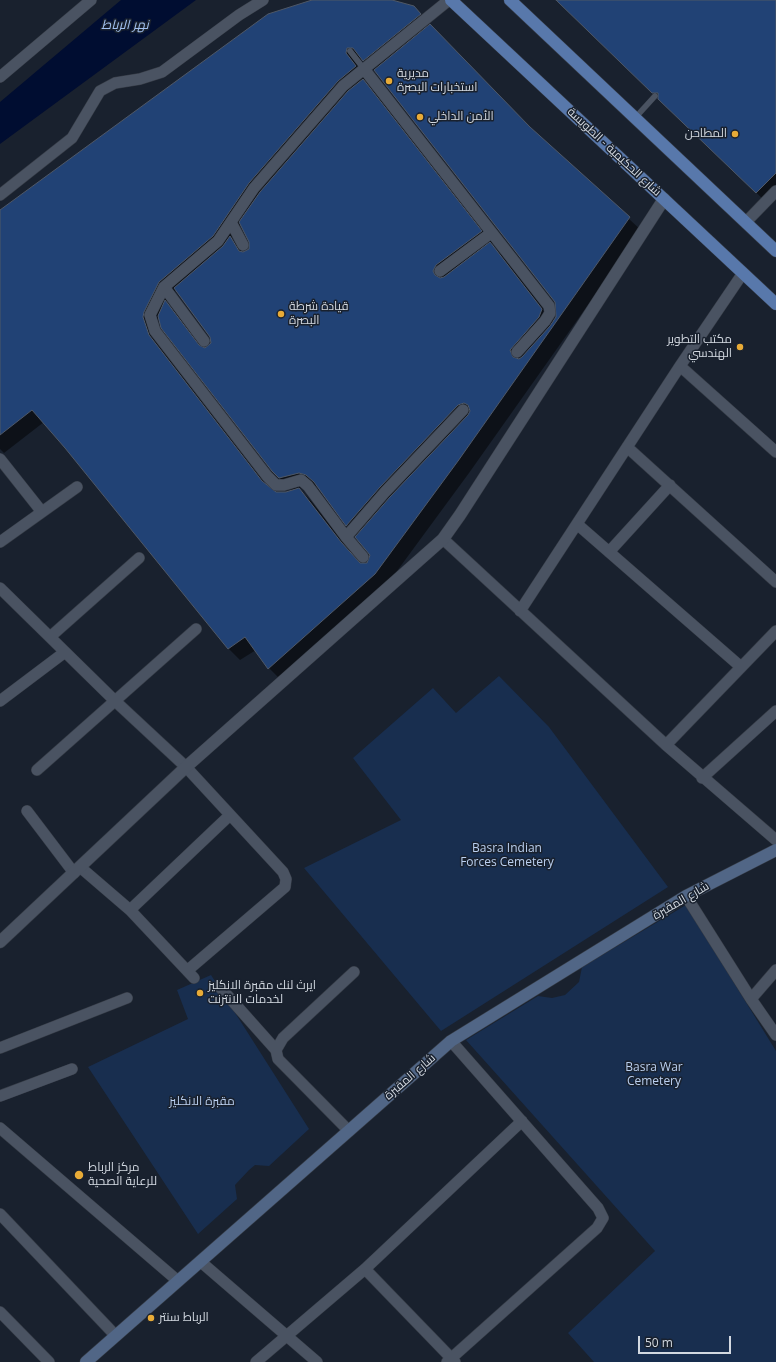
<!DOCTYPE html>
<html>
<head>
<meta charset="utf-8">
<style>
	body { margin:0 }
	#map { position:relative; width:776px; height:1362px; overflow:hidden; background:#19212e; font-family:"Open Sans",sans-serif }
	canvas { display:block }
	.scale { position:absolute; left:638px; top:1336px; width:93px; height:18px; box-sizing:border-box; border:2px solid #d3d9e1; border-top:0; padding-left:5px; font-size:12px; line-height:14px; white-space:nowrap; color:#d3d9e1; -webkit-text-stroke:3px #19212e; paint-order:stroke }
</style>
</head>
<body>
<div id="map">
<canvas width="776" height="1362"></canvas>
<div class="scale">50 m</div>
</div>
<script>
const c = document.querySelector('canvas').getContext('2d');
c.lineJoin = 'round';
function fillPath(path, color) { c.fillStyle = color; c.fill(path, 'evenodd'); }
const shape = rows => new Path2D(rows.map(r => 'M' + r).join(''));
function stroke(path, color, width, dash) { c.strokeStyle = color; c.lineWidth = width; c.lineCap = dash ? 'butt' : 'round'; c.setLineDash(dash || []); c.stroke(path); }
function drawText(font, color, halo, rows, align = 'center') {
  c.font = font + ' "Open Sans",Cairo,sans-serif'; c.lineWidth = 3; c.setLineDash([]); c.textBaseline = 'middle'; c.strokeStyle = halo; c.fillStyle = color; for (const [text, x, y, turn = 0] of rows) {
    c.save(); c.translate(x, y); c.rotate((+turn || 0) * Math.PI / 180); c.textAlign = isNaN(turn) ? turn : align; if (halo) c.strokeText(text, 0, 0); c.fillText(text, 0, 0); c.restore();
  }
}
fillPath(shape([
	[499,676,549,727,668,887,441,1031,304,868,401,820,353,758,433,688,456,713],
	[686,905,776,1051,776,1362,594,1362,568,1333,655,1251,466,1040,538,996,552,998,565,995,579,982,582,967],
	[211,975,309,1129,269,1166,255,1165,249,1170,235,1185,237,1199,198,1234,88,1067,188,1019,177,990]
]), '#182e4f');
fillPath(shape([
	[121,0,196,0,0,144,0,102]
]), '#000d31');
fillPath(shape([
	[316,0,388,0,413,7,532,130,641,230,469,473,386,586,281,680,269,668,256,650,240,660,228,648,44,422,4,453,0,449,0,212],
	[359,59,363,60,376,72,555,301,557,316,554,322,502,255,491,245,493,243,375,92,364,81,367,78,358,66],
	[241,224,250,242,250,250,244,253,231,238],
	[176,290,211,336,212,341,209,347,203,348,177,313,166,303,171,294],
	[159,317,273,471,293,491,284,493,271,491,161,348,155,330],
	[312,485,318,486,371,555,370,560,365,565,361,564,311,501,298,488],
	[557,0,776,0,776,197,768,204]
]), '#0007');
const building = shape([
	[312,0,392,0,414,6,421,14,363,61,353,48,347,48,346,53,356,66,338,81,249,183,213,236,159,282,144,312,143,317,149,335,262,481,276,492,286,492,299,488,341,542,360,563,367,563,370,555,355,537,390,497,468,415,470,411,468,405,464,403,458,405,380,487,346,526,314,482,306,475,299,473,279,478,272,471,161,328,158,316,165,300,199,345,205,348,211,343,210,337,174,288,223,246,230,236,239,251,243,252,249,249,249,242,239,222,260,192,348,91,363,79,482,231,436,265,433,271,435,275,440,278,444,277,490,242,542,309,539,317,510,350,513,357,519,359,522,357,550,326,556,317,555,302,374,70,430,24,530,127,630,217,458,461,375,574,268,669,245,637,228,649,65,448,32,410,0,435,0,210,268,14,312,0],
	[556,0,776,0,776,173,756,193,658,99,658,93,652,93,556,0]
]);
fillPath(building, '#214275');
stroke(building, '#4f5867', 1);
const service = shape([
	[350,51,364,69],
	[635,118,655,96]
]);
const minor = shape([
	[364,69,549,306,550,313,545,321,517,352],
	[0,77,91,0],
	[0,195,72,138,100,91,115,83,140,79,162,72,239,15,263,0],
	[746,222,776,191],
	[232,224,243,245],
	[440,271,491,233],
	[164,287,204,341],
	[680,366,776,452],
	[627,447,776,582],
	[0,459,42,512],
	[577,524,741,667],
	[346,537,308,486,301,480,284,485,276,485,267,476,155,331,150,315,164,287,218,241,254,188,343,86,449,0],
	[443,539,666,745,776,840],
	[0,542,77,487],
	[609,552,670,485],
	[363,557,346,537,385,492,463,410],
	[0,588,114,700,186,767,283,872,286,879,285,887,188,970],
	[520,611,680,366,743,273],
	[50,637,139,558],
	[0,701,65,652],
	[666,745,776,631],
	[37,770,196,629],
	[702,778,776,711],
	[27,811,74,873],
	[80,867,130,910,194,978],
	[686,896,751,999,776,1035],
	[130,910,230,815],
	[219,986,276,1050],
	[751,999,776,970],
	[0,1048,127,998],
	[0,1096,72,1069],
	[0,1128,178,1281],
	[349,1131,278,1059,276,1050,283,1038,354,972],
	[0,1214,116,1336],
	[201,1262,317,1362],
	[365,1269,455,1362],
	[0,1312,49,1362],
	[256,1362,365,1269,522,1121],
	[447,1362,597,1228,603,1218,598,1208,451,1041]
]);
const tertiary = shape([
	[0,942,186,767,443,539,460,515,664,199]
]);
const secondary = shape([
	[86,1362,451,1041,686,896,776,850]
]);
const primary = shape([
	[451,0,776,304],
	[510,0,776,251]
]);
stroke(service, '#363c46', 6);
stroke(minor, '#363c46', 12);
stroke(tertiary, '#363c46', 13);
stroke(secondary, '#363c46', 13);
stroke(primary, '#363c46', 13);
stroke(service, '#4a5362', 5.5);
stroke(minor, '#4a5362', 11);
stroke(tertiary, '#4a5362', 12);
stroke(secondary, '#516686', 12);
stroke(primary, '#5878ab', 12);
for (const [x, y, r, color] of [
	[389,81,4,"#e8ab37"],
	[420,117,4,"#e8ab37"],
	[735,134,4,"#e8ab37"],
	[281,314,4,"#e8ab37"],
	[740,347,4,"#e8ab37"],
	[200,993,4,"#e8ab37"],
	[79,1175,5,"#e8ab37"],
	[151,1318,4,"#e8ab37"]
]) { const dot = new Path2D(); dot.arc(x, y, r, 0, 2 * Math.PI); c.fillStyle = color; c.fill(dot); stroke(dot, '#19212e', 1.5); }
drawText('12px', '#d3d9e1', '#19212e', [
	["مديرية",397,74],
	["استخبارات البصرة",397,88],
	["الأمن الداخلي",428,117],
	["المطاحن",727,134,"right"],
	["قيادة شرطة",289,307],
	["البصرة",289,321],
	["مكتب التطوير",732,340,"right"],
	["الهندسي",732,354,"right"],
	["ايرث لنك مقبرة الانكليز",208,986],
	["لخدمات الانترنت",208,1000],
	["مركز الرباط",88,1168],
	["للرعاية الصحية",88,1182],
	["الرباط سنتر",159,1318]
], 'left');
drawText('12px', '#d3d9e1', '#19212e', [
	["شارع الحكيمية - الطويسة",614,152,43],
	["شارع المقبرة",681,901,-30],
	["شارع المقبرة",410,1077,-41]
]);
drawText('12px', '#bacfef', '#19212e', [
	["Basra Indian",507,849],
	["Forces Cemetery",507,863],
	["Basra War",654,1068],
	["Cemetery",654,1082],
	["مقبرة الانكليز",202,1102]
]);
drawText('italic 13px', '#a2c1f0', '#19212e', [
	["نهر الرباط",125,25]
]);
</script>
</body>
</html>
